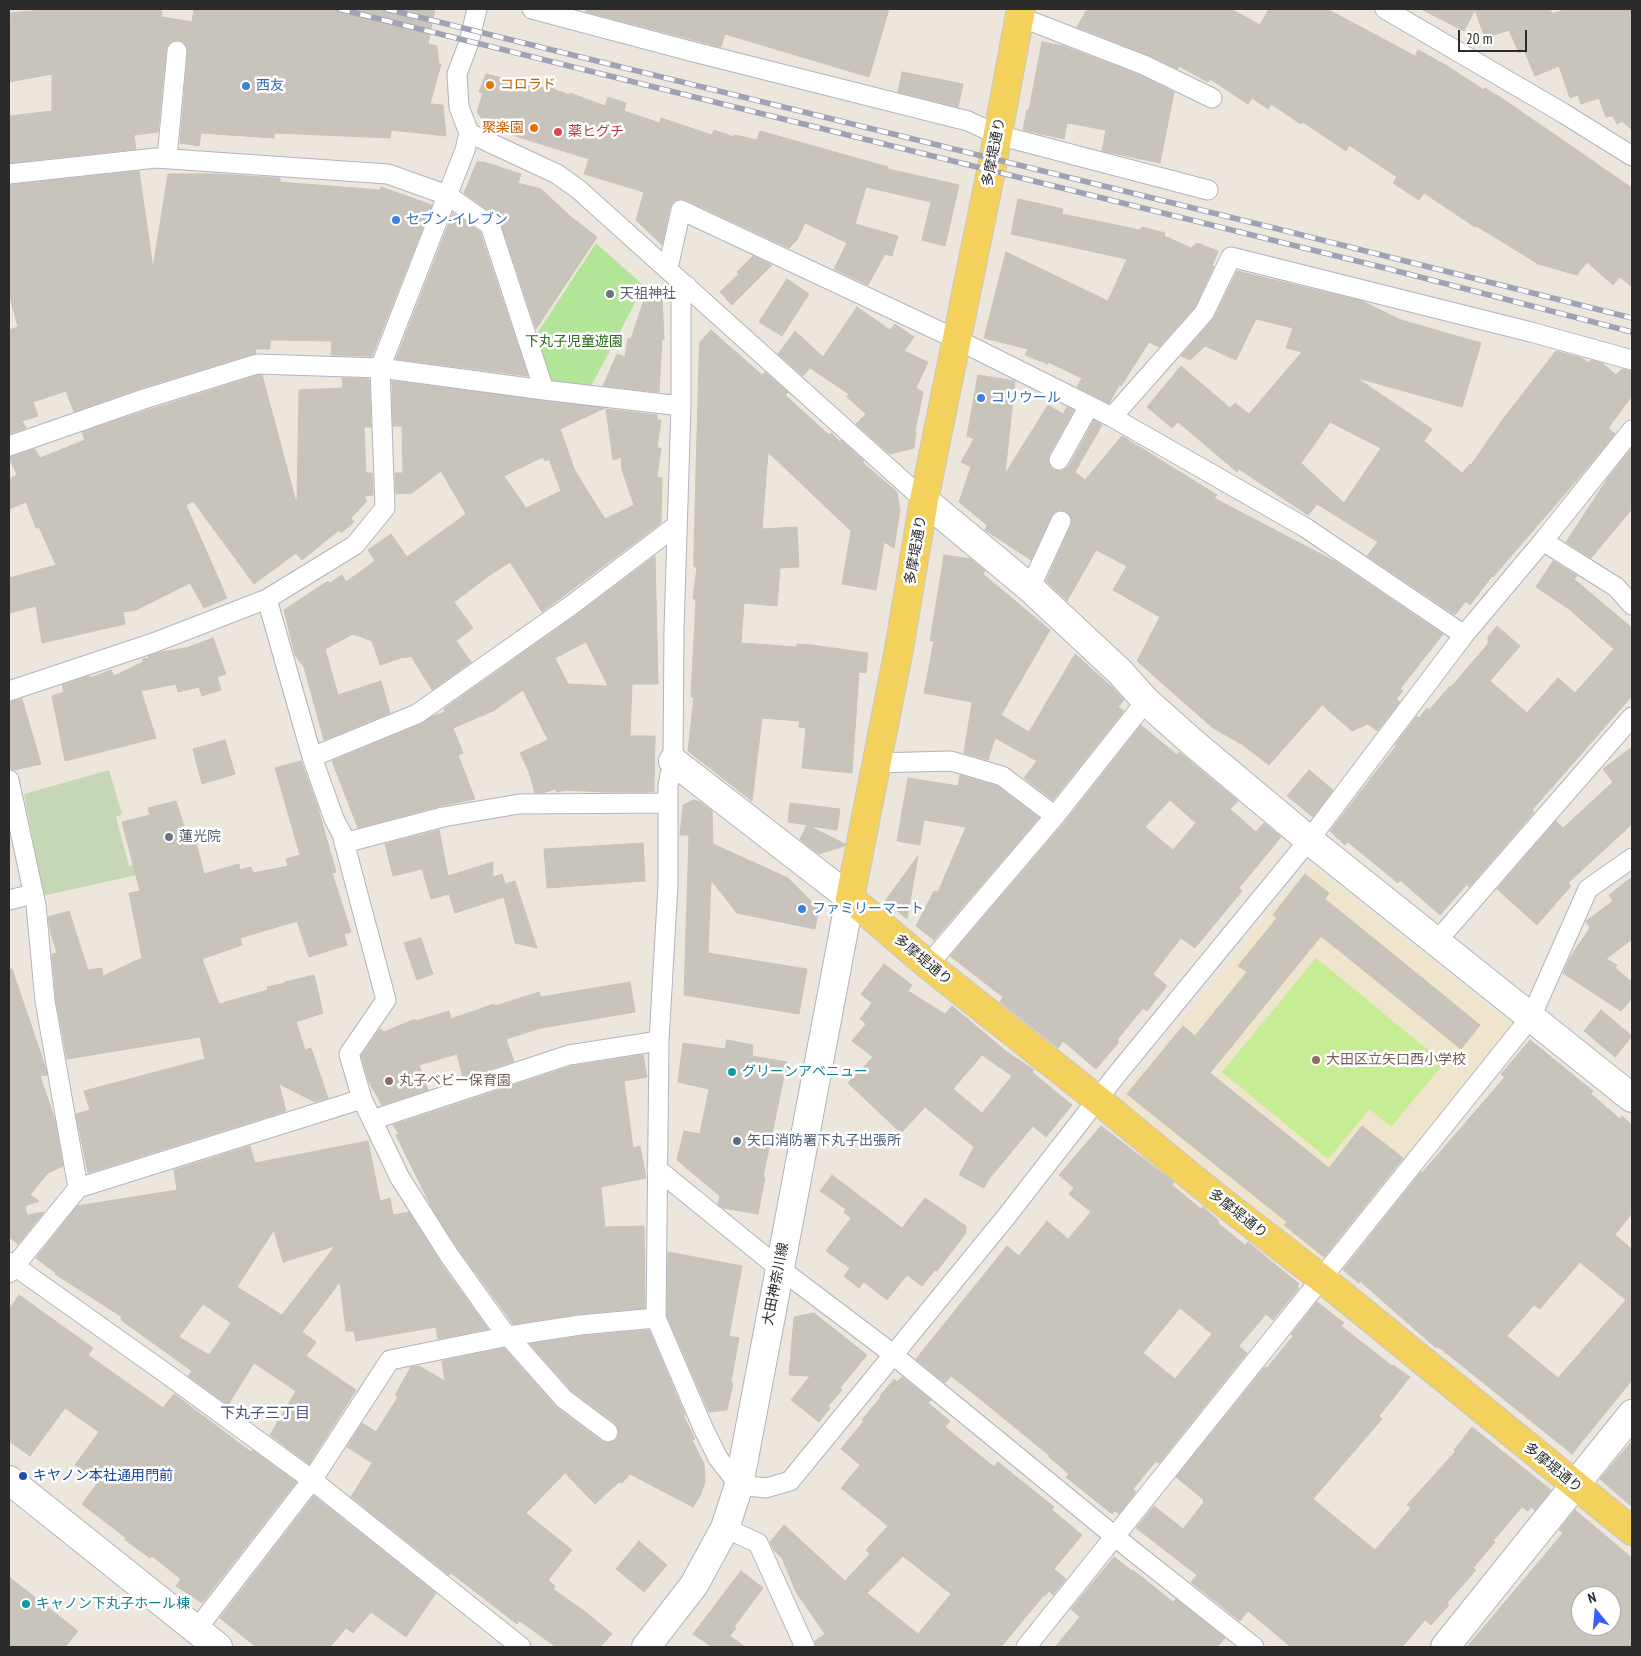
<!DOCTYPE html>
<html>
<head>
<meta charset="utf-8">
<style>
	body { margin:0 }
	#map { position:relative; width:1641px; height:1656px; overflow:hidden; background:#ede6dd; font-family:"PT Sans Narrow",sans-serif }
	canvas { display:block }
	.frame { position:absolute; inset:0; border:10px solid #2b2b2b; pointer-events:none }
	.north { position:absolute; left:1571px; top:1586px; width:50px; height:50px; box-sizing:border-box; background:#fff; border:1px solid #aaa; border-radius:50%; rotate:343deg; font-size:14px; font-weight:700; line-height:20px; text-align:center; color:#2b2b2b }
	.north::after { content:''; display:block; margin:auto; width:18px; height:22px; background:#3a5dfd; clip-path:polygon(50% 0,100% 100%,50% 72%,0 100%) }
	.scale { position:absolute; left:1458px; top:30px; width:69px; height:22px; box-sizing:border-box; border:2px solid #2b2b2b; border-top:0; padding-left:6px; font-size:15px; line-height:18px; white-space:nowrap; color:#2b2b2b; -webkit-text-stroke:4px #fff; paint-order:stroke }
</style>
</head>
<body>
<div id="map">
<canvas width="1641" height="1656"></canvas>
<div class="frame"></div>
<div class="north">N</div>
<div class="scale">20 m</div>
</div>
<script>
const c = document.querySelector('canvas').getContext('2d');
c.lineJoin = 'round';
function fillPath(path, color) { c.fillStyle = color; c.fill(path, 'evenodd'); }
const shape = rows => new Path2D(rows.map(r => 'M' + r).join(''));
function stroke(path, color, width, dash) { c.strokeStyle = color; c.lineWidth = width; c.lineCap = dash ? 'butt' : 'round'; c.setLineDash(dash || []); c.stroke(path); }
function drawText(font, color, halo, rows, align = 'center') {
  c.font = font + ' "PT Sans Narrow","Noto Sans JP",sans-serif'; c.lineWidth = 5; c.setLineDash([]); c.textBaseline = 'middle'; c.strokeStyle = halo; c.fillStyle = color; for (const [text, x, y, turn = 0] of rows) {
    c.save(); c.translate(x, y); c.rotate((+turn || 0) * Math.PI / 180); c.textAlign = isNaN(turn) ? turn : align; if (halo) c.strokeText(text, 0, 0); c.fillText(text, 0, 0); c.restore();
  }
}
fillPath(shape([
	[1310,863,1511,1024,1327,1259,1321,1260,1120,1097]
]), '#efe4cc');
fillPath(shape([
	[596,243,644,286,590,388,548,384,534,338]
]), '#b2e598');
fillPath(shape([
	[109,770,122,814,116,817,129,866,142,863,145,873,43,896,24,794]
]), '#c5d7b4');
fillPath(shape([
	[1316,958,1444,1063,1391,1127,1370,1109,1328,1159,1222,1072]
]), '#c6ec94');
const building = shape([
	[54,9,161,9,162,17,192,22,194,9,435,9,428,44,437,46,439,64,441,64,430,104,443,105,446,136,391,130,390,138,274,133,274,138,201,133,199,146,180,143,188,52,187,47,184,42,178,40,172,41,168,44,166,50,158,132,134,135,136,149,9,163,9,116,52,111,52,74,9,82,9,23,11,23,10,13,54,9],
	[586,9,889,9,869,77,725,34,721,47,586,12,586,9],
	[1087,9,1231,9,1260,25,1269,9,1327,9,1415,56,1418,50,1444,64,1484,90,1485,88,1503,99,1632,188,1632,287,1620,277,1613,285,1587,262,1577,275,1538,264,1498,239,1476,226,1475,227,1424,193,1419,200,1393,183,1397,177,1349,145,1346,151,1303,122,1301,124,1271,104,1268,109,1252,98,1248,104,1210,79,1208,82,1179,66,1178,69,1148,55,1077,27,1087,9],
	[1421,9,1550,9,1552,14,1567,9,1632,9,1632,130,1622,121,1617,124,1613,116,1606,117,1599,98,1581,104,1578,95,1570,98,1559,66,1535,76,1524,50,1519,53,1509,30,1485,38,1475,10,1464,31,1421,9],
	[1042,42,1063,46,1140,75,1174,92,1160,163,1102,151,1106,130,1067,123,1064,139,1023,130,1027,110,1029,110,1042,42],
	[902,72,963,84,958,107,898,92,902,72],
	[486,74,548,89,548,87,569,95,570,93,605,106,608,97,626,103,624,111,660,123,661,118,712,135,714,130,734,137,735,135,757,140,760,131,888,167,888,169,959,185,945,246,922,240,931,202,866,187,855,224,898,236,892,256,885,254,868,285,834,269,847,243,805,223,797,240,789,248,686,200,680,199,674,201,670,207,662,245,636,220,644,192,584,174,589,159,509,134,509,133,485,123,477,112,483,93,479,92,486,74],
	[477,162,484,162,521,174,518,183,541,189,570,216,597,237,536,329,500,221,496,216,464,193,477,162],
	[139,171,153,268,168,174,217,174,280,178,280,182,380,190,381,187,432,205,372,356,331,355,332,341,270,340,270,349,255,349,256,353,141,388,74,412,66,391,33,402,38,416,22,421,26,428,9,434,9,330,18,327,9,293,9,185,139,171],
	[1018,199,1063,209,1062,214,1140,230,1142,227,1165,233,1164,236,1191,248,1197,243,1218,251,1212,266,1214,266,1195,307,1159,347,1149,342,1121,386,1120,384,1109,403,1077,387,1082,378,1048,362,1048,364,1025,355,1028,349,984,338,1006,252,1108,301,1127,259,1011,234,1018,199],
	[453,213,453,218,455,214,480,232,528,376,396,359,453,213],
	[753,256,772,265,732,305,720,292,739,274,737,272,753,256],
	[1237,271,1362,301,1401,320,1481,343,1462,407,1357,378,1432,429,1424,441,1462,473,1470,464,1471,465,1503,419,1556,351,1582,358,1589,363,1591,360,1602,363,1616,375,1622,369,1632,371,1632,396,1608,428,1615,434,1582,474,1493,577,1492,576,1470,605,1466,601,1455,615,1367,556,1378,542,1317,504,1308,515,1239,469,1237,472,1178,422,1172,428,1147,407,1181,366,1230,408,1235,403,1249,414,1302,352,1286,348,1293,328,1256,319,1236,360,1205,346,1190,360,1181,356,1214,318,1237,271],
	[1330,422,1381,448,1344,503,1301,463,1330,422],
	[787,279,809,294,782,336,759,322,787,279],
	[647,291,662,297,664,340,662,339,659,392,603,386,617,354,625,357,628,338,631,339,647,291],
	[857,307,890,330,895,324,914,337,904,351,928,362,916,388,923,392,915,431,916,432,914,448,890,454,856,424,866,414,847,397,849,394,810,368,803,376,778,354,795,331,823,357,857,307],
	[711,330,762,375,765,372,788,392,785,395,829,435,831,433,840,442,841,440,864,461,862,462,897,492,900,510,894,548,884,542,876,590,842,584,851,531,768,452,762,529,797,527,799,567,780,568,777,606,744,603,741,643,797,647,797,644,812,645,868,653,866,673,859,672,852,773,802,768,806,728,799,727,800,721,762,718,752,801,688,751,694,697,691,697,696,599,693,599,697,567,694,567,694,551,699,358,700,342,711,330],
	[259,375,262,375,296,502,297,501,299,390,343,388,342,378,369,379,371,427,364,427,366,473,372,473,373,495,364,496,367,501,351,518,354,522,341,533,339,530,302,560,296,553,254,584,193,501,186,505,227,598,204,608,190,583,136,610,123,612,125,624,42,643,36,606,9,613,9,578,56,565,39,527,36,528,26,502,9,509,9,479,17,475,9,457,35,449,40,458,85,440,82,432,148,410,259,375],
	[978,375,1015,381,1005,474,1048,405,1063,414,1067,407,1074,410,1049,455,1048,461,1050,466,1053,470,1060,471,1065,469,1069,466,1094,420,1102,425,1075,472,1085,480,1122,436,1217,495,1214,498,1336,562,1441,633,1443,634,1400,689,1403,691,1396,699,1400,702,1377,731,1368,724,1352,731,1322,705,1269,765,1243,745,1213,728,1137,661,1160,617,1113,590,1127,566,1096,550,1067,601,1046,581,1071,525,1072,520,1070,515,1066,511,1060,510,1055,512,1051,516,1031,560,985,530,987,525,959,502,971,467,961,462,974,439,967,436,978,375],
	[392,381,605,408,560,429,575,471,605,519,634,505,622,470,621,457,613,460,606,409,657,415,657,420,661,420,657,448,661,448,657,477,662,478,661,523,542,612,510,562,490,575,454,602,473,628,456,641,471,662,432,690,411,656,405,658,404,657,380,665,372,641,353,634,325,649,338,695,381,681,390,713,324,740,304,667,295,655,284,610,328,581,330,583,342,575,346,582,375,561,368,550,391,534,407,557,466,514,441,471,412,493,396,494,395,473,403,473,402,426,393,426,392,381],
	[543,457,545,461,549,459,561,491,526,508,504,476,543,457],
	[1632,448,1632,509,1591,558,1566,542,1608,478,1632,448],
	[944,555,971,559,985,571,983,574,1050,630,1001,715,1029,732,1075,654,1113,688,1124,700,1118,707,1124,711,1053,800,1024,778,1037,761,995,738,988,760,964,753,972,702,924,693,934,641,930,641,944,555],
	[655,556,658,684,632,684,630,736,655,736,654,792,606,792,566,790,557,792,555,789,543,793,535,793,529,772,520,753,548,740,523,690,493,711,453,728,463,753,458,755,475,799,440,806,358,828,332,761,421,724,433,716,445,712,444,709,579,613,655,556],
	[586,642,608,686,568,684,555,658,586,642],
	[1553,561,1577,576,1574,579,1632,628,1632,696,1532,810,1534,812,1469,887,1467,884,1440,915,1400,880,1398,883,1348,842,1345,845,1330,831,1396,746,1395,745,1417,716,1419,718,1427,708,1429,710,1450,686,1451,687,1488,644,1488,637,1497,626,1520,646,1490,681,1527,713,1558,678,1575,693,1614,649,1569,609,1536,587,1553,561],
	[213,638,226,674,217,677,221,690,202,696,199,687,178,692,176,684,141,691,156,738,65,761,52,696,64,692,62,685,89,676,90,678,111,670,114,676,143,662,143,659,149,658,148,656,161,652,186,648,213,638],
	[22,699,41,764,14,770,9,769,9,702,22,699],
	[1141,725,1177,755,1179,752,1238,801,1230,809,1256,832,1264,823,1281,837,1239,888,1242,891,1195,948,1181,938,1153,974,1167,986,1147,1011,1143,1008,1117,1040,1119,1042,1096,1069,1063,1041,1058,1048,1000,1002,1003,997,950,956,1064,823,1141,725],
	[1170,800,1196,823,1173,850,1145,827,1170,800],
	[225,740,235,774,202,784,193,749,225,740],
	[1632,747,1632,824,1568,883,1571,886,1537,925,1497,889,1556,821,1563,828,1613,782,1603,769,1632,747],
	[301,761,317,805,336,872,332,873,351,932,344,934,347,945,309,957,297,921,240,938,242,945,202,959,219,1004,268,990,267,987,285,983,285,982,314,975,323,1013,296,1022,305,1050,311,1048,328,1098,315,1102,279,1084,286,1111,88,1173,76,1114,90,1110,84,1091,205,1059,200,1037,67,1059,56,1000,52,954,57,953,51,934,48,917,69,911,88,970,102,968,103,976,142,958,129,893,140,891,122,822,150,815,148,808,176,801,186,832,193,830,204,874,239,864,240,870,251,867,253,873,288,866,286,859,300,855,275,768,301,761],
	[1309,770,1333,790,1313,817,1287,796,1309,770],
	[960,775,997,786,1039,818,934,940,916,926,934,891,938,892,966,827,924,820,920,845,897,841,908,778,958,786,960,775],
	[694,800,700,802,712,811,713,844,788,878,819,909,815,929,737,913,711,880,708,953,807,969,799,1014,684,995,689,835,680,835,683,805,694,800],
	[790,803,840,809,837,830,809,826,845,844,844,846,819,854,802,841,800,839,807,825,788,822,790,803],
	[439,830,448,876,493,862,493,877,502,874,505,884,515,881,537,948,515,943,504,897,455,913,449,894,431,899,422,869,393,876,385,844,439,830],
	[643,843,645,881,547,888,544,849,643,843],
	[918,856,907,919,885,901,918,856],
	[1305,874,1329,893,1325,899,1480,1025,1461,1049,1321,936,1210,1073,1329,1168,1362,1126,1403,1158,1324,1257,1284,1225,1287,1222,1127,1094,1183,1026,1195,1036,1247,972,1238,966,1277,918,1273,915,1305,874],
	[1632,877,1632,939,1606,959,1617,965,1615,968,1632,982,1632,998,1621,1011,1563,973,1571,956,1590,928,1586,921,1613,901,1609,895,1632,877],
	[421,938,433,974,417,980,404,943,421,938],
	[884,964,912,985,908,991,945,1014,952,1006,1007,1052,1034,1070,1032,1072,1072,1105,1046,1137,1033,1126,989,1179,984,1188,959,1175,974,1147,925,1107,901,1133,848,1083,873,1057,852,1041,866,1024,860,1019,872,1003,861,994,884,964],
	[982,1055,1012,1076,982,1113,953,1089,982,1055],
	[12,969,46,1069,47,1075,40,1076,55,1120,63,1166,48,1173,30,1195,39,1201,25,1206,27,1215,44,1212,18,1244,9,1237,9,970,12,969],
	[630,982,635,1012,541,1028,506,1039,514,1061,463,1078,457,1054,419,1065,428,1090,382,1105,369,1082,361,1056,380,1029,384,1032,415,1019,416,1021,449,1011,451,1019,494,1004,495,1006,539,992,541,997,630,982],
	[1601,1010,1632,1036,1615,1057,1584,1031,1601,1010],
	[727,1040,753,1045,752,1056,787,1062,763,1177,765,1177,758,1214,723,1208,718,1204,720,1196,677,1160,684,1131,700,1134,709,1089,678,1082,683,1043,725,1049,727,1040],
	[1530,1040,1593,1091,1591,1094,1620,1119,1622,1116,1632,1125,1632,1213,1615,1235,1632,1249,1632,1380,1572,1454,1455,1360,1437,1346,1436,1348,1360,1281,1359,1283,1343,1270,1421,1172,1422,1173,1505,1077,1501,1074,1530,1040],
	[1580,1262,1626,1300,1558,1378,1507,1336,1534,1305,1540,1309,1580,1262],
	[643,1055,647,1077,624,1081,633,1148,640,1146,646,1178,601,1187,605,1227,644,1226,645,1308,579,1314,513,1324,458,1249,432,1208,396,1135,399,1134,393,1125,572,1066,643,1055],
	[1101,1126,1174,1182,1172,1185,1201,1209,1203,1207,1219,1221,1218,1223,1245,1245,1248,1242,1299,1284,1297,1286,1299,1288,1273,1320,1266,1314,1239,1346,1247,1353,1159,1463,1156,1461,1133,1489,1136,1492,1119,1514,1115,1511,1112,1514,1066,1477,1069,1474,1049,1457,1050,1456,969,1390,951,1376,945,1383,916,1359,1007,1246,1019,1256,1047,1221,1068,1239,1091,1212,1069,1194,1074,1188,1059,1175,1101,1126],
	[1180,1308,1212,1334,1175,1379,1143,1353,1180,1308],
	[368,1141,380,1201,390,1198,393,1215,409,1212,440,1262,488,1329,438,1339,436,1327,356,1341,354,1331,346,1331,340,1282,302,1332,316,1342,306,1356,356,1390,309,1464,270,1435,296,1391,254,1363,228,1405,188,1376,192,1371,121,1320,122,1317,55,1274,56,1273,36,1258,77,1206,177,1190,174,1170,250,1146,255,1163,368,1141],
	[274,1230,283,1262,335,1246,282,1315,237,1287,274,1230],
	[203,1304,231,1323,209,1355,179,1337,203,1304],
	[832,1175,902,1228,925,1198,966,1226,966,1233,937,1271,935,1270,922,1286,907,1275,887,1300,864,1282,859,1288,844,1276,850,1268,826,1251,851,1218,844,1212,846,1209,820,1191,832,1175],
	[668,1252,742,1266,729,1336,739,1338,731,1382,733,1383,727,1410,709,1412,667,1316,668,1252],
	[19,1295,93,1348,88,1355,163,1408,174,1394,251,1452,252,1450,296,1482,202,1603,176,1586,181,1579,152,1556,150,1558,125,1540,126,1538,82,1504,99,1481,75,1465,99,1432,65,1408,30,1456,9,1441,9,1310,19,1295],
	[1317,1302,1344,1323,1341,1326,1392,1366,1393,1365,1410,1377,1379,1416,1382,1419,1313,1499,1375,1550,1411,1508,1407,1505,1456,1451,1454,1450,1472,1427,1551,1490,1535,1510,1531,1507,1528,1511,1522,1507,1493,1541,1495,1542,1473,1568,1476,1570,1447,1603,1449,1605,1431,1625,1425,1620,1402,1647,1291,1647,1248,1611,1240,1621,1191,1582,1197,1575,1136,1528,1154,1506,1183,1529,1204,1502,1203,1501,1204,1500,1176,1477,1265,1367,1267,1368,1293,1336,1291,1334,1317,1302],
	[814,1313,867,1355,840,1388,842,1390,828,1406,830,1408,819,1422,791,1400,810,1376,789,1375,794,1317,814,1313],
	[649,1330,685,1415,683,1415,695,1439,692,1440,704,1464,705,1482,700,1496,693,1507,630,1474,622,1483,619,1482,595,1504,565,1473,526,1513,572,1550,548,1580,555,1586,553,1589,588,1614,612,1634,600,1647,556,1647,520,1621,517,1624,451,1573,449,1575,351,1497,372,1463,347,1447,362,1423,376,1432,398,1397,395,1395,411,1367,419,1366,445,1381,442,1361,504,1348,557,1408,601,1441,606,1443,612,1442,617,1439,619,1434,618,1428,615,1423,572,1391,530,1344,581,1336,649,1330],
	[902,1377,931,1400,928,1403,950,1421,945,1427,994,1467,998,1462,1054,1507,1052,1510,1082,1535,1054,1569,1066,1579,1053,1595,1049,1591,1045,1596,1044,1595,1001,1647,816,1647,815,1641,825,1634,796,1592,782,1558,774,1550,770,1542,784,1525,845,1581,870,1554,866,1550,888,1526,841,1488,860,1465,841,1449,864,1421,862,1420,881,1397,880,1396,894,1379,897,1382,902,1377],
	[903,1556,951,1594,918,1634,867,1593,903,1556],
	[1632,1441,1632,1507,1600,1479,1632,1441],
	[314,1496,436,1593,406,1637,371,1612,353,1633,346,1628,330,1647,256,1647,220,1618,314,1496],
	[1575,1510,1632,1558,1632,1647,1467,1647,1563,1533,1559,1530,1575,1510],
	[1581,1596,1611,1596,1611,1626,1581,1626,1581,1596],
	[639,1541,667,1565,644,1592,616,1569,639,1541],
	[1114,1557,1132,1571,1133,1570,1173,1602,1176,1599,1225,1638,1217,1647,1055,1647,1080,1617,1071,1609,1114,1557],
	[741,1571,763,1588,734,1627,736,1628,730,1636,745,1647,712,1647,693,1634,741,1571],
	[9,1577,78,1631,65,1647,9,1647,9,1577]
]);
fillPath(building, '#c9c4bb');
stroke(building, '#c9c2b6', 1);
const street = shape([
	[532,9,694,52,968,121,998,135,1208,190],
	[1385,9,1563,113,1632,156],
	[1020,17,1144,65,1212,98],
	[469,133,557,174,578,189,924,500],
	[167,158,177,51],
	[9,174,156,158,388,174,447,195,490,225,544,390],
	[668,268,681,210,956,339,1112,417,1306,528,1464,635],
	[687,286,681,295,681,406,674,629,673,761,668,785,668,884,659,1041,656,1318,704,1430,718,1458,739,1485,766,1488,790,1481,1006,1217,1118,1073,1309,840,1464,635,1543,541,1632,430],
	[1112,417,1204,313,1231,257,1531,332,1632,360],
	[9,446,144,399,257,364,380,368,544,390,681,406],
	[1059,460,1089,406],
	[1543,541,1616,587,1632,605],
	[1030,588,1061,521],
	[267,599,312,757,334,819,342,834,386,1000,349,1054,362,1099,400,1178,449,1255,501,1328,564,1399,608,1432],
	[9,691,153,643,267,599,355,545,385,508,380,368,465,150,469,133,459,107,457,74,469,42,477,9],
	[312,757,417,714,573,604,677,525],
	[876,763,951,761,1002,776,1055,816],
	[9,780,36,905,45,1001,78,1188],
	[344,843,443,817,519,804,668,803],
	[9,900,33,894],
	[1436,942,1632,717],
	[928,965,1055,816,1146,701],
	[372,1120,569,1055,659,1041],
	[657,1169,779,1268,881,1345,1129,1548,1254,1647],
	[9,1262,164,1372,312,1480,521,1647],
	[9,1273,78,1188,362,1099],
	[725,1528,758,1543,805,1647],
	[196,1630,312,1480,390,1360,509,1336,580,1325,656,1318],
	[1026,1647,1531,1017,1588,889,1632,858]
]);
const secondary = shape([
	[924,500,1030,588,1120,672,1146,701,1192,742,1309,840,1632,1098],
	[9,1480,218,1647],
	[646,1647,694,1585,725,1528,739,1485,850,898,673,761],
	[1445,1647,1632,1414]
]);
const primary = shape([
	[1021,9,991,171,924,500,899,649,850,898,928,965,1098,1100,1210,1192,1336,1290,1632,1531]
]);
stroke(street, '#b1b3bf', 21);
stroke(secondary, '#b1b3bf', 30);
stroke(primary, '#c8c8c8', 30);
stroke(street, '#fff', 19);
stroke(secondary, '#fff', 28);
stroke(primary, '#f3d15c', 28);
const rail = shape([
	[339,9,1389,269,1632,332],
	[386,9,1274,228,1632,318]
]);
stroke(rail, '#9fa2b6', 5.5);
stroke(rail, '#fff', 4, [11]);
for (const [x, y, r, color] of [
	[490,85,5,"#e8710a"],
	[246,86,5,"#3f7fe0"],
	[534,128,5,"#e8710a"],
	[558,132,5,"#e0444e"],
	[396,220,5,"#3f7fe0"],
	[610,294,5,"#6b7280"],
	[981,398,5,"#3f7fe0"],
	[169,837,5,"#6b7280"],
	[802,909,5,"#3f7fe0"],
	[1316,1060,5,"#8d6e63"],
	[732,1072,5,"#0f9aa8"],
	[389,1081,5,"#8d6e63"],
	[737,1141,5,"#5c6f8a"],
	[23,1476,5,"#1a4fb4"],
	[26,1604,5,"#0f9aa8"]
]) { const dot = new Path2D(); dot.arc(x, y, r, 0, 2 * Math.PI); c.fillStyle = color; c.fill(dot); stroke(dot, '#fff', 2); }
drawText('14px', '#c56008', '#fff', [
	["コロラド",500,85],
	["聚楽園",524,128,"right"]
], 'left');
drawText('14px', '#366cbe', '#fff', [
	["西友",256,86],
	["セブン-イレブン",406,220],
	["コリウール",991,398],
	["ファミリーマート",812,909]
], 'left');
drawText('14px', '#be3a42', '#fff', [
	["薬ヒグチ",568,132]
], 'left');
drawText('14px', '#2b2b2b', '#fff', [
	["多摩堤通り",994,152,-79],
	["多摩堤通り",916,550,-80],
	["多摩堤通り",923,960,40],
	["多摩堤通り",1238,1214,38],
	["大田神奈川線",776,1284,-79],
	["多摩堤通り",1553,1468,39]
]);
drawText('14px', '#5b616d', '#fff', [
	["天祖神社",620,294],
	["蓮光院",179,837]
], 'left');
drawText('14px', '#296a19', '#fff', [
	["下丸子児童遊園",574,342]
]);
drawText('14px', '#785e54', '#fff', [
	["大田区立矢口西小学校",1326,1060],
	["丸子ベビー保育園",399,1081]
], 'left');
drawText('14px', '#0d838f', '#fff', [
	["グリーンアベニュー",742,1072],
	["キャノン下丸子ホール棟",36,1604]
], 'left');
drawText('14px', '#4e5e75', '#fff', [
	["矢口消防署下丸子出張所",747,1141]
], 'left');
drawText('14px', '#164399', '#fff', [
	["キヤノン本社通用門前",33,1476]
], 'left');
drawText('15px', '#4a537d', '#fff', [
	["下丸子三丁目",265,1414]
]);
</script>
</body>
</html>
